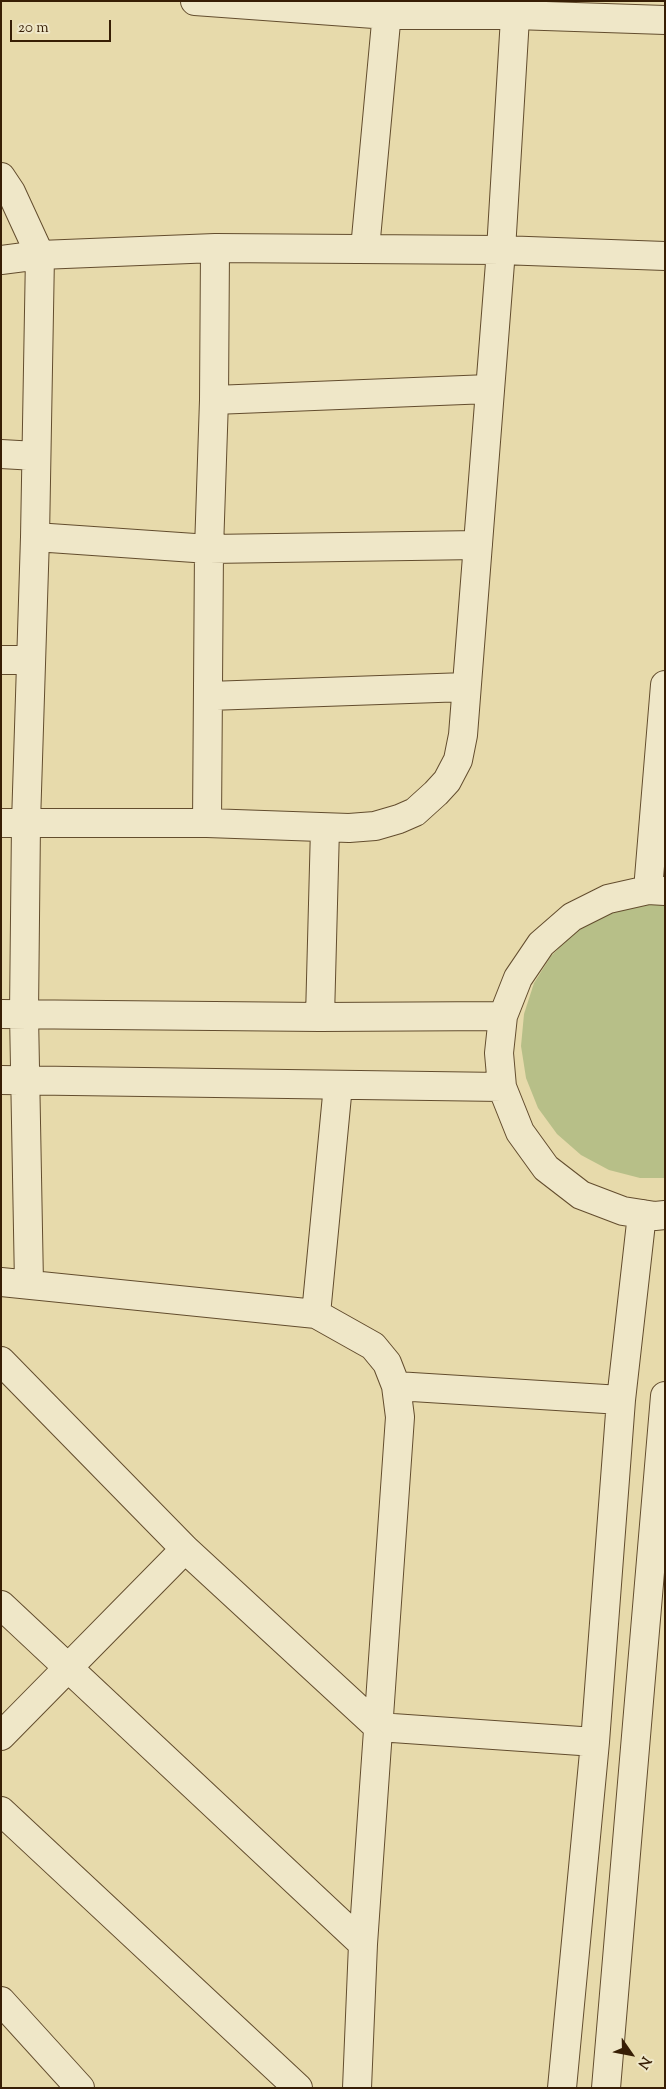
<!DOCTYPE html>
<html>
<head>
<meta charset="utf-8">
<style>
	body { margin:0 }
	#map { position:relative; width:666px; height:2089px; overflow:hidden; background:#e7daab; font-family:"Sorts Mill Goudy",serif }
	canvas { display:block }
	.frame { position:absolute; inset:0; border:2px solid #371e05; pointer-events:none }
	.north { position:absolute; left:606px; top:2029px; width:50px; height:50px; -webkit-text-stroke:4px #efe7c8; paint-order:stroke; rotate:123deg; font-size:14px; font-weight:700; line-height:20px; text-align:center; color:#371e05 }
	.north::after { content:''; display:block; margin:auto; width:18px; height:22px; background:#371e05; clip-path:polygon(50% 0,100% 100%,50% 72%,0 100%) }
	.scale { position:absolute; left:10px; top:20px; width:101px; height:22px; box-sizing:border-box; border:2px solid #371e05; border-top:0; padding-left:6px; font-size:15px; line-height:18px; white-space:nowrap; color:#371e05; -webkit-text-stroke:4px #efe7c8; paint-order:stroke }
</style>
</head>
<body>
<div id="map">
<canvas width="666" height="2089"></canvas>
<div class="frame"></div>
<div class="north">N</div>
<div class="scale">20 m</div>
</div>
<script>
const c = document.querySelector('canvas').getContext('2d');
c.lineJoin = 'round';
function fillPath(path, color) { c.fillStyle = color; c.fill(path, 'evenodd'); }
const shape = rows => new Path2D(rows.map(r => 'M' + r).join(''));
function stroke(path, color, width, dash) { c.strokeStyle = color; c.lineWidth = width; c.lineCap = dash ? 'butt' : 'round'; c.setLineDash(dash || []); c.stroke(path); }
fillPath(shape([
	[663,903,665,903,665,1178,640,1178,609,1170,581,1155,557,1134,538,1108,526,1078,521,1046,524,1014,534,983,551,956,574,933,601,916,631,906]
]), '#b7bf88');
const minor = shape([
	[195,1,388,15,515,15,665,20],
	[1,177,11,192,40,255,35,537,26,823,24,1014,29,1284],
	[365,249,388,1],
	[1,260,40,255,215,248,501,250,665,256],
	[214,400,489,389],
	[1,454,36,456],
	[35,537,209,549,478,545],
	[1,660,30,660],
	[209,696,466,687],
	[1,823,207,823,349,828,375,826,399,819,415,812,436,793,447,781,458,760,463,735,501,250,516,1],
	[207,823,209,549,214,400,215,248],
	[648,890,665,685],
	[665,891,648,890,608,899,572,917,541,944,518,978,503,1016,499,1053,502,1087,520,1132,546,1168,581,1195,623,1211,655,1216,665,1215],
	[1,1014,320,1017,503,1016],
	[320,1017,325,828],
	[1,1080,502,1087],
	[338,1085,316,1314,373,1346,387,1363,396,1386,400,1417,363,1944,357,2088],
	[1,1282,316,1314],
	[1,1361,185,1549,378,1727,595,1742],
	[396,1386,621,1400],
	[1,1605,363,1944],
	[1,1736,185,1549],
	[1,1811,298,2088],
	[1,2001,80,2088],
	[562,2088,595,1742,621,1400,642,1214],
	[606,2088,665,1396]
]);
stroke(minor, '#634d2e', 30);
stroke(minor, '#efe7c8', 28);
</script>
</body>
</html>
